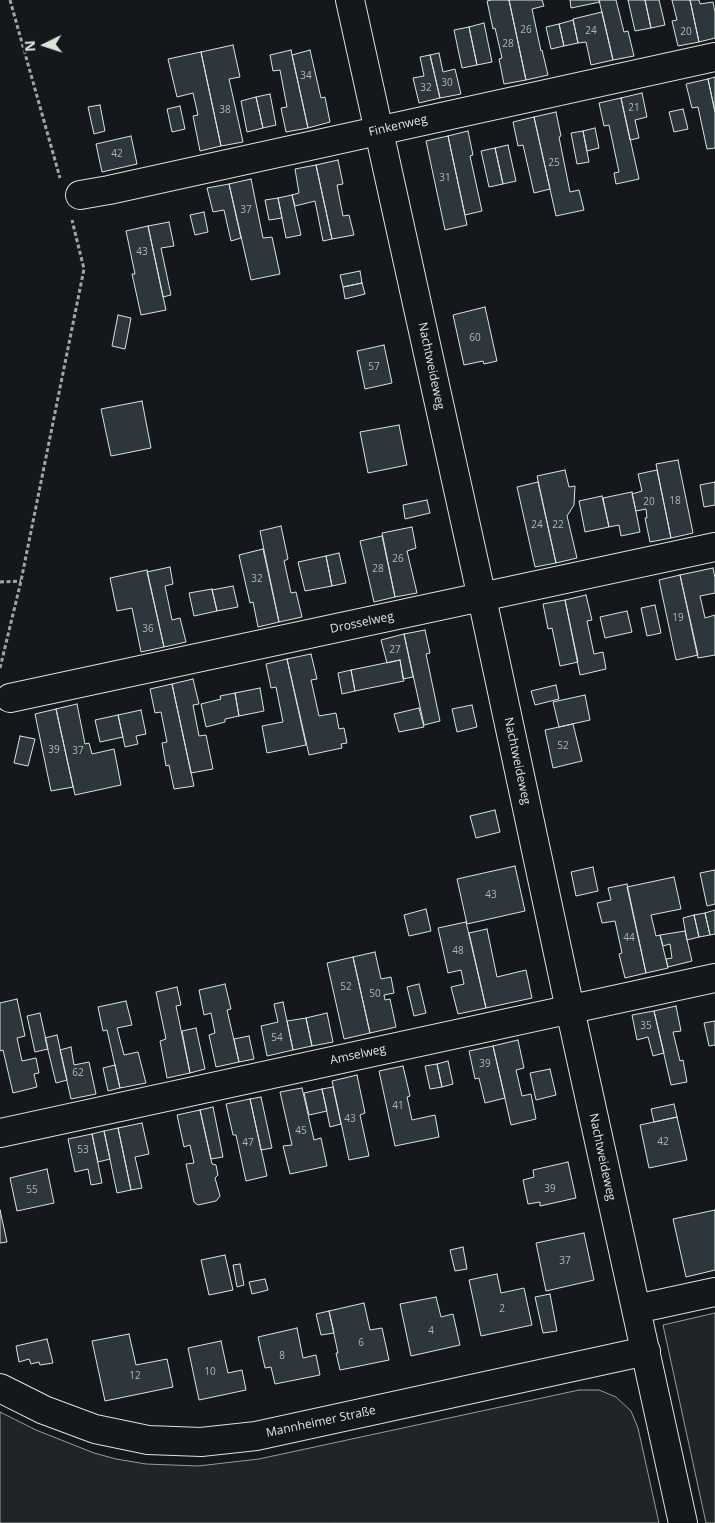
<!DOCTYPE html>
<html>
<head>
<meta charset="utf-8">
<style>
	body { margin:0 }
	#map { position:relative; width:715px; height:1523px; overflow:hidden; background:#14181c; font-family:"Open Sans",sans-serif }
	canvas { display:block }
	.north { position:absolute; left:20px; top:20px; width:50px; height:50px; -webkit-text-stroke:4px #14181c; paint-order:stroke; rotate:266deg; font-size:14px; font-weight:700; line-height:20px; text-align:center; color:#d8e6dc }
	.north::after { content:''; display:block; margin:auto; width:18px; height:22px; background:#d8e6dc; clip-path:polygon(50% 0,100% 100%,50% 72%,0 100%) }
</style>
</head>
<body>
<div id="map">
<canvas width="715" height="1523"></canvas>
<div class="north">N</div>
</div>
<script>
const c = document.querySelector('canvas').getContext('2d');
c.lineJoin = 'round';
function fillPath(path, color) { c.fillStyle = color; c.fill(path, 'evenodd'); }
const shape = rows => new Path2D(rows.map(r => 'M' + r).join(''));
function stroke(path, color, width, dash) { c.strokeStyle = color; c.lineWidth = width; c.lineCap = dash ? 'butt' : 'round'; c.setLineDash(dash || []); c.stroke(path); }
function drawText(font, color, halo, rows, align = 'center') {
  c.font = font + ' "Open Sans",sans-serif'; c.lineWidth = 4; c.setLineDash([]); c.textBaseline = 'middle'; c.strokeStyle = halo; c.fillStyle = color; for (const [text, x, y, turn = 0] of rows) {
    c.save(); c.translate(x, y); c.rotate((+turn || 0) * Math.PI / 180); c.textAlign = isNaN(turn) ? turn : align; if (halo) c.strokeText(text, 0, 0); c.fillText(text, 0, 0); c.restore();
  }
}
const green = shape([
	[715,1313,715,1523,706,1523,663,1325,715,1313],
	[579,1390,599,1390,616,1397,631,1411,638,1428,659,1523,0,1523,0,1412,36,1430,94,1453,116,1459,146,1464,198,1466,259,1459,579,1390]
]);
fillPath(green, '#202428');
stroke(green, '#939e99', 1);
const building = shape([
	[491,0,509,0,526,80,504,84,499,59,502,58,495,28,493,29,487,1,491,0],
	[509,0,542,0,544,6,532,9,541,51,542,50,548,75,526,80,509,0],
	[570,0,599,0,600,2,571,8,570,0],
	[599,0,616,0,624,32,628,31,634,56,613,60,599,0],
	[628,0,645,0,651,28,635,31,628,0],
	[645,0,659,0,665,25,651,28,645,0],
	[672,0,690,0,699,42,678,46,672,21,677,20,672,0],
	[690,0,699,0,700,4,713,2,715,12,715,38,699,42,690,0],
	[602,12,613,60,591,65,586,42,578,43,573,19,602,12],
	[573,20,578,43,564,46,559,24,573,20],
	[484,23,492,62,477,65,469,27,484,23],
	[559,24,564,46,551,49,546,27,559,24],
	[469,27,477,65,462,68,454,30,469,27],
	[233,45,240,77,229,79,243,142,221,146,201,52,233,45],
	[291,50,308,128,286,132,281,108,287,107,280,70,273,71,270,55,291,50],
	[310,50,321,98,325,97,330,122,308,128,292,55,310,50],
	[201,52,221,146,200,151,193,116,198,115,193,93,177,97,168,59,201,52],
	[439,53,443,72,455,69,461,94,440,98,430,55,439,53],
	[430,55,440,98,419,103,413,78,424,76,420,57,430,55],
	[715,77,715,112,708,79,715,77],
	[708,79,715,112,715,148,707,149,698,107,692,108,686,84,708,79],
	[642,93,647,117,635,120,639,138,630,140,621,98,642,93],
	[270,94,276,125,263,128,256,97,270,94],
	[256,97,263,128,247,132,241,101,256,97],
	[621,98,639,179,616,184,614,173,619,172,609,125,604,126,599,103,621,98],
	[100,105,105,131,94,134,88,107,100,105],
	[180,106,185,129,172,132,167,109,180,106],
	[683,109,688,129,674,132,669,112,683,109],
	[556,112,561,136,559,137,570,192,579,190,584,210,556,216,534,117,556,112],
	[534,117,550,189,534,193,523,145,518,146,513,122,534,117],
	[595,128,599,148,587,151,583,131,595,128],
	[468,131,473,155,470,156,482,211,465,215,448,136,468,131],
	[583,131,589,162,577,164,571,133,583,131],
	[131,136,137,164,102,172,96,144,131,136],
	[448,136,467,225,445,230,426,141,448,136],
	[508,145,516,181,503,184,495,148,508,145],
	[495,148,503,184,489,187,481,151,495,148],
	[338,160,343,184,337,185,343,216,349,215,354,235,332,239,316,165,338,160],
	[316,165,332,239,323,241,315,201,295,206,292,195,299,193,295,169,316,165],
	[251,179,263,238,272,237,280,274,251,280,229,184,251,179],
	[229,184,241,238,231,241,224,210,213,212,207,188,229,184],
	[292,195,301,235,286,238,278,198,292,195],
	[278,198,282,218,269,220,265,200,278,198],
	[204,212,208,232,195,235,190,215,204,212],
	[169,222,174,246,161,248,171,295,163,297,148,226,169,222],
	[148,226,166,310,141,315,132,274,135,274,126,231,148,226],
	[360,271,362,283,343,287,340,275,360,271],
	[362,283,365,294,345,299,343,287,362,283],
	[485,307,497,361,484,364,483,361,464,365,453,315,485,307],
	[118,315,131,318,125,349,112,346,118,315],
	[384,345,392,383,365,389,357,351,384,345],
	[142,401,151,448,111,456,101,409,142,401],
	[399,425,407,465,368,473,360,432,399,425],
	[678,460,693,533,671,538,656,464,678,460],
	[565,470,569,487,575,486,574,505,567,516,577,558,556,563,537,476,565,470],
	[657,470,671,538,650,542,645,518,647,518,646,509,636,511,632,494,642,491,638,474,657,470],
	[538,482,556,563,535,567,517,487,538,482],
	[715,482,715,505,704,507,700,485,715,482],
	[632,492,640,532,621,536,619,525,609,527,603,498,632,492],
	[602,496,609,527,585,532,579,501,602,496],
	[427,500,430,513,405,519,403,505,427,500],
	[281,526,288,559,284,561,291,593,296,592,302,617,279,622,260,531,281,526],
	[412,527,416,548,407,551,417,593,395,597,382,533,412,527],
	[382,536,395,597,374,602,360,541,382,536],
	[263,549,279,622,258,627,253,602,250,603,239,555,263,549],
	[339,553,346,583,332,586,326,556,339,553],
	[326,556,332,586,305,591,298,562,326,556],
	[170,567,173,584,165,586,172,620,180,618,186,642,164,647,147,572,170,567],
	[713,568,715,578,715,593,700,596,705,618,715,615,715,655,698,658,680,575,713,568],
	[147,570,164,647,141,652,132,608,117,611,110,578,147,570],
	[680,575,698,655,676,660,659,580,680,575],
	[233,586,238,607,217,611,212,590,233,586],
	[212,589,217,611,194,616,189,593,212,589],
	[586,595,592,620,587,621,594,654,603,652,606,669,580,675,565,600,586,595],
	[565,600,578,662,560,666,552,628,548,629,543,604,565,600],
	[655,605,661,633,647,636,641,608,655,605],
	[627,611,632,632,605,638,600,617,627,611],
	[425,630,430,653,426,654,440,721,424,725,404,634,425,630],
	[404,634,413,677,403,679,400,660,387,663,381,640,404,634],
	[311,654,317,679,311,680,319,716,336,713,339,729,344,728,347,743,341,744,342,748,309,755,287,659,311,654],
	[287,659,306,745,267,753,262,726,283,722,276,687,271,688,266,664,287,659],
	[400,660,404,681,355,691,351,670,400,660],
	[351,670,355,691,342,694,338,673,351,670],
	[193,679,199,704,193,705,199,736,206,735,213,769,191,773,172,684,193,679],
	[172,684,194,786,174,789,169,765,166,766,162,743,167,742,161,712,155,713,150,689,172,684],
	[556,685,559,699,535,705,531,691,556,685],
	[260,688,264,711,239,716,235,693,260,688],
	[235,693,239,716,225,719,225,722,206,727,201,704,221,699,220,696,235,693],
	[585,695,590,720,559,727,553,702,585,695],
	[77,704,85,744,89,743,92,754,114,749,121,785,75,795,56,709,77,704],
	[472,705,477,727,457,732,452,709,472,705],
	[419,708,424,727,399,732,394,714,419,708],
	[56,709,73,787,51,791,35,714,56,709],
	[141,710,146,734,136,736,138,744,125,747,118,715,141,710],
	[118,715,123,737,100,742,95,720,118,715],
	[573,724,582,761,553,768,545,730,573,724],
	[20,736,35,739,28,766,14,763,20,736],
	[495,810,500,832,476,838,470,816,495,810],
	[515,866,525,911,467,924,457,879,515,866],
	[593,867,598,891,576,896,571,872,593,867],
	[715,870,715,904,707,906,700,873,715,870],
	[674,877,681,909,651,915,656,936,660,935,668,968,646,973,627,887,674,877],
	[627,884,646,973,625,978,619,954,622,953,615,921,602,923,597,903,611,900,608,888,627,884],
	[426,909,431,931,409,936,404,915,426,909],
	[715,910,715,934,710,935,705,913,715,910],
	[705,913,710,935,699,937,694,915,705,913],
	[694,915,699,937,687,940,683,918,694,915],
	[466,922,486,1008,458,1014,451,987,464,984,461,970,448,973,438,928,466,922],
	[487,929,497,977,526,970,532,998,486,1008,469,933,487,929],
	[685,931,692,961,668,967,666,959,672,958,670,944,663,946,660,935,685,931],
	[375,952,381,979,391,977,394,993,384,995,385,1000,390,999,396,1027,370,1033,353,957,375,952],
	[353,957,370,1033,344,1039,327,963,353,957],
	[225,984,231,1009,227,1010,239,1062,216,1067,209,1035,215,1033,211,1013,204,1015,199,990,225,984],
	[419,984,426,1013,414,1016,407,987,419,984],
	[177,987,181,1005,176,1006,190,1073,167,1078,160,1041,166,1039,156,992,177,987],
	[17,999,25,1036,17,1038,22,1061,36,1058,39,1073,34,1074,37,1087,13,1093,3,1050,0,1051,0,1003,17,999],
	[126,1001,132,1025,117,1028,124,1055,138,1052,146,1083,120,1088,107,1030,103,1031,98,1007,126,1001],
	[283,1002,293,1050,267,1056,261,1026,278,1022,274,1004,283,1002],
	[676,1006,681,1031,673,1032,680,1061,683,1060,687,1082,671,1085,654,1011,676,1006],
	[654,1011,664,1053,653,1056,648,1037,637,1040,632,1015,654,1011],
	[40,1013,48,1049,35,1052,27,1016,40,1013],
	[327,1013,333,1042,312,1046,306,1018,327,1013],
	[306,1018,312,1046,293,1050,287,1021,306,1018],
	[715,1021,715,1045,709,1046,704,1023,715,1021],
	[196,1028,205,1069,190,1073,182,1031,196,1028],
	[57,1035,67,1080,56,1083,45,1038,57,1035],
	[249,1036,254,1059,239,1062,234,1039,249,1036],
	[518,1040,524,1068,516,1070,522,1096,531,1094,536,1119,511,1125,493,1046,518,1040],
	[493,1046,505,1098,485,1103,479,1078,475,1079,469,1051,493,1046],
	[71,1047,74,1065,89,1062,96,1094,71,1099,60,1050,71,1047],
	[448,1061,453,1084,442,1087,437,1064,448,1061],
	[437,1064,442,1087,430,1089,425,1066,437,1064],
	[115,1065,120,1088,108,1091,103,1068,115,1065],
	[403,1066,410,1096,407,1097,412,1120,435,1115,439,1137,395,1146,379,1071,403,1066],
	[550,1069,556,1095,536,1100,530,1073,550,1069],
	[357,1075,365,1113,360,1115,369,1156,349,1160,332,1081,357,1075],
	[333,1087,341,1124,330,1127,322,1089,333,1087],
	[302,1088,314,1140,321,1138,327,1166,290,1174,283,1146,292,1145,280,1092,302,1088],
	[322,1089,327,1111,309,1115,304,1093,322,1089],
	[261,1097,272,1148,261,1150,250,1099,261,1097],
	[250,1099,267,1176,246,1181,236,1135,233,1135,226,1104,250,1099],
	[674,1104,677,1117,654,1122,651,1109,674,1104],
	[213,1107,223,1157,211,1159,200,1110,213,1107],
	[200,1110,212,1164,216,1165,218,1175,215,1178,220,1196,216,1201,198,1205,194,1202,186,1164,194,1163,190,1145,184,1147,177,1115,200,1110],
	[677,1117,687,1160,649,1168,640,1125,677,1117],
	[142,1123,149,1154,135,1157,142,1188,131,1190,118,1128,142,1123],
	[118,1128,131,1190,117,1193,104,1131,118,1128],
	[104,1131,110,1159,98,1162,92,1134,104,1131],
	[92,1134,102,1183,91,1185,88,1169,75,1172,68,1139,92,1134],
	[568,1162,576,1198,540,1206,540,1202,528,1204,523,1180,534,1177,533,1170,568,1162],
	[47,1169,54,1203,17,1211,10,1178,47,1169],
	[0,1210,7,1242,0,1243,0,1210],
	[715,1210,715,1270,686,1277,673,1219,715,1210],
	[584,1233,594,1280,546,1291,536,1243,584,1233],
	[463,1247,467,1269,455,1271,450,1250,463,1247],
	[225,1255,233,1290,209,1295,201,1260,225,1255],
	[240,1264,244,1285,237,1287,233,1265,240,1264],
	[497,1274,501,1293,524,1288,532,1325,481,1336,469,1280,497,1274],
	[265,1279,268,1290,252,1294,249,1282,265,1279],
	[550,1294,557,1331,543,1333,535,1297,550,1294],
	[436,1297,441,1317,453,1314,460,1345,411,1356,400,1304,436,1297],
	[364,1303,370,1330,382,1328,389,1360,340,1370,336,1353,338,1353,329,1311,364,1303],
	[329,1311,334,1333,321,1335,316,1314,329,1311],
	[297,1328,303,1358,316,1355,320,1375,275,1384,271,1367,265,1368,258,1337,297,1328],
	[129,1334,136,1365,167,1359,173,1387,105,1401,92,1341,129,1334],
	[47,1339,53,1363,40,1365,39,1362,31,1364,29,1359,19,1362,16,1346,47,1339],
	[221,1341,228,1373,242,1370,246,1390,199,1400,188,1348,221,1341]
]);
fillPath(building, '#2c363c');
stroke(building, '#d8e6dc', 1);
const minor = shape([
	[350,0,482,598,570,1009,683,1523],
	[80,195,109,190,715,57],
	[10,698,715,547],
	[0,1133,715,978],
	[636,1309,715,1292],
	[0,1388,44,1410,95,1429,148,1440,201,1442,256,1436,646,1351]
]);
stroke(minor, '#d8e6dc', 30);
stroke(shape([
	[10,0,60,178],
	[0,582,21,581],
	[0,668,21,581,84,269,72,220]
]), '#9da8a2', 3, [4, 2.5]);
stroke(minor, '#14181c', 28);
drawText('10px', '#adbab4', null, [
	["26",526,30],
	["24",591,31],
	["20",686,32],
	["28",508,44],
	["34",306,76],
	["30",447,83],
	["32",426,88],
	["21",634,108],
	["38",225,110],
	["42",117,154],
	["25",554,163],
	["31",445,178],
	["37",246,210],
	["43",142,252],
	["60",475,338],
	["57",374,367],
	["18",675,501],
	["20",649,502],
	["24",537,525],
	["22",558,525],
	["26",398,559],
	["28",378,569],
	["32",257,579],
	["19",678,618],
	["36",148,629],
	["27",395,650],
	["52",563,746],
	["39",54,750],
	["37",78,751],
	["43",491,895],
	["44",629,938],
	["48",458,951],
	["52",346,987],
	["50",375,994],
	["35",646,1026],
	["54",277,1038],
	["39",485,1064],
	["62",78,1073],
	["41",398,1106],
	["43",350,1119],
	["45",301,1131],
	["42",663,1142],
	["47",248,1143],
	["53",83,1150],
	["39",550,1189],
	["55",32,1190],
	["37",565,1261],
	["2",502,1309],
	["4",431,1331],
	["6",361,1343],
	["8",282,1356],
	["10",210,1372],
	["12",135,1376]
]);
drawText('12px', '#d8e6dc', '#14181c', [
	["Finkenweg",398,126,-13],
	["Nachtweideweg",431,366,78],
	["Drosselweg",362,623,-12],
	["Nachtweideweg",517,761,78],
	["Amselweg",358,1055,-12],
	["Nachtweideweg",602,1157,78],
	["Mannheimer Straße",321,1422,-12]
]);
</script>
</body>
</html>
